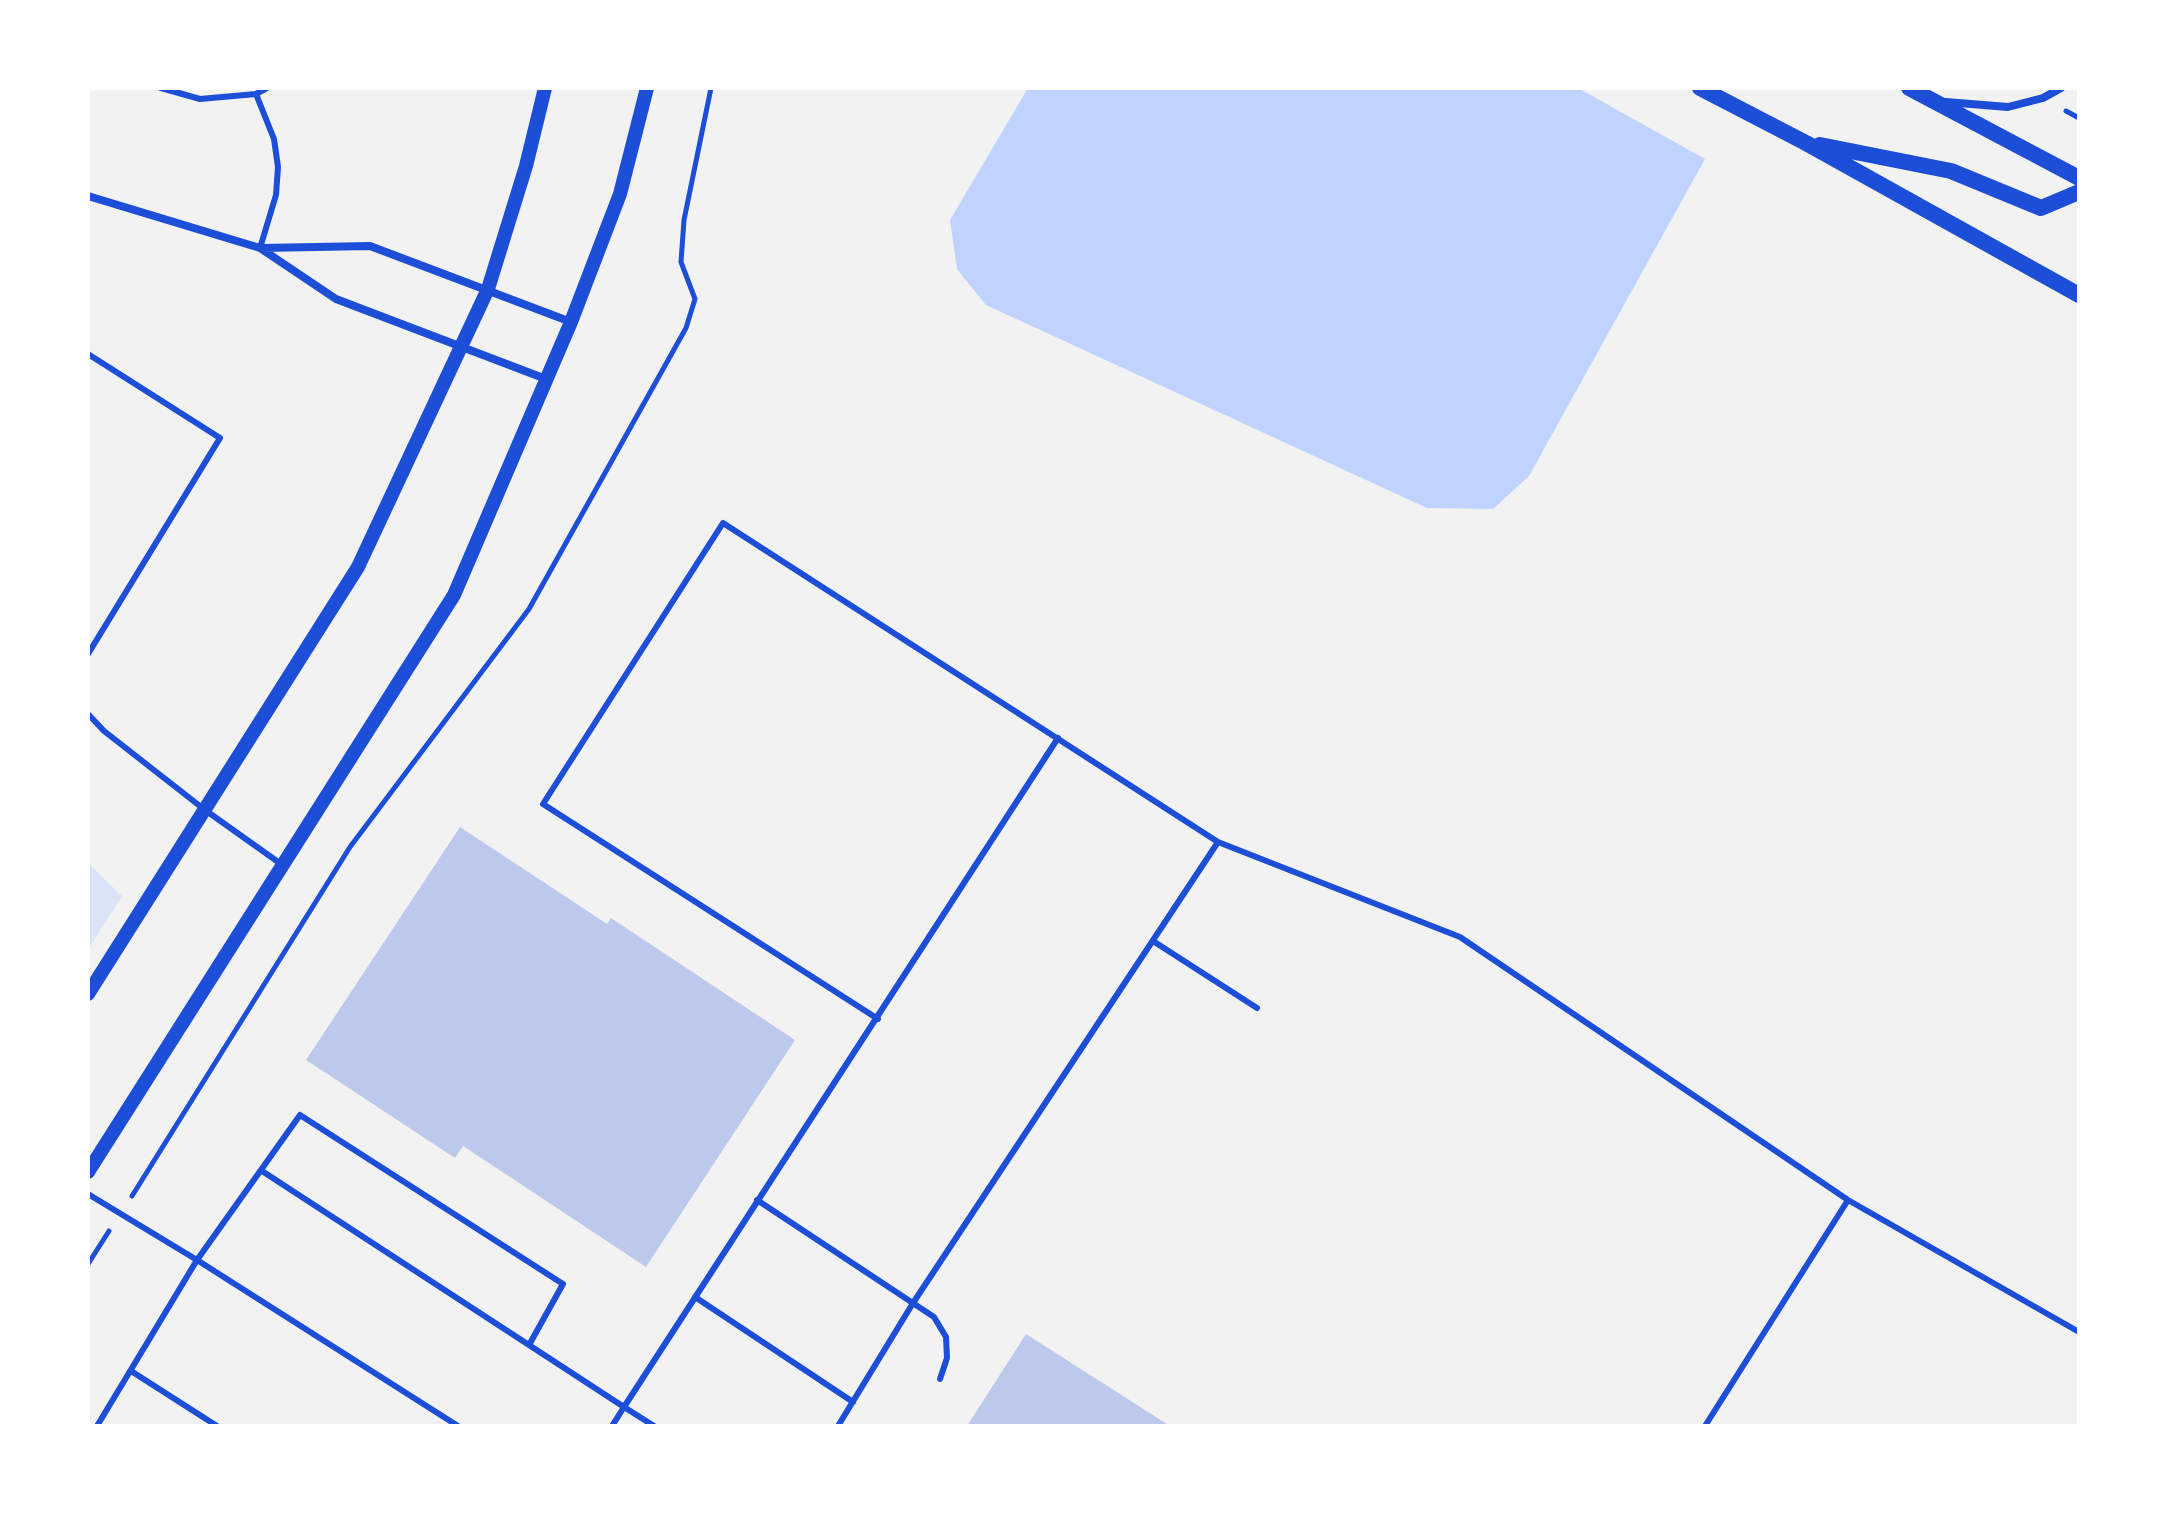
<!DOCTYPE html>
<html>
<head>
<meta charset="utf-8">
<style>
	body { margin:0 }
	#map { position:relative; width:2167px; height:1514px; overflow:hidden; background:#f2f2f2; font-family:Quicksand,sans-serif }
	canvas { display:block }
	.frame { position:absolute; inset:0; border:90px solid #fff; pointer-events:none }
</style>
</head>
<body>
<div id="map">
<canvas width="2167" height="1514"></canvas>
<div class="frame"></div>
</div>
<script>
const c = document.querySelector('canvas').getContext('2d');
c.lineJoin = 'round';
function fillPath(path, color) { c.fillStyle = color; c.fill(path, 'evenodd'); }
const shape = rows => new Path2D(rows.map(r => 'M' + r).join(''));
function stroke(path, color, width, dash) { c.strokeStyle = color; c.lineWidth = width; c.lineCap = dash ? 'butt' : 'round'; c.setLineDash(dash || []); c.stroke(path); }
fillPath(shape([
	[88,863,122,896,88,950]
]), '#dbe4f7');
fillPath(shape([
	[1028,88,1578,88,1705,159,1529,476,1493,509,1427,508,986,305,957,269,950,220]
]), '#bfd3fe');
fillPath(shape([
	[460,827,607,924,611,918,795,1040,646,1267,463,1146,455,1158,306,1060],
	[1026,1334,1170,1426,967,1426]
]), '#bdc9ec');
stroke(shape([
	[2066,111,2079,118],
	[132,1196,350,847,529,609,686,328,695,299,681,262,684,220,711,88],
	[88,1264,109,1231]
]), '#1d4ed8', 5);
stroke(shape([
	[161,88,200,99,256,94,267,88],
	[256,94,274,139,278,167,276,195,260,248],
	[88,354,220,438,88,654],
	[88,714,104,731,205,810,281,864],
	[1153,941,1257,1008],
	[878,1019,543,804,723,523,1218,842,1460,937,1848,1200,2079,1332],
	[262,1171,529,1345],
	[88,1194,197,1260,458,1426],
	[757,1200,934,1317,946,1337,947,1358,940,1379],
	[695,1297,853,1402],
	[131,1371,217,1426],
	[97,1426,197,1260,300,1115,563,1284,529,1345,624,1407,612,1426],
	[654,1426,624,1407,1058,738],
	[838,1426,913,1303,1218,842],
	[1705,1426,1848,1200]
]), '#1d4ed8', 6);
stroke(shape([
	[1946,102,2008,107,2043,98,2061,88],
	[88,196,260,248,336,299,546,379],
	[261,248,370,246,571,322]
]), '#1d4ed8', 8);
stroke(shape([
	[88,994,358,567,488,289,526,166,545,88],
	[88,1172,454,595,571,322,620,194,647,88]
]), '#1d4ed8', 14);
stroke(shape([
	[1700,88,1806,143,2079,295],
	[1909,88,2079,178],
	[1820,145,1951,171,2041,208,2079,192]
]), '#1d4ed8', 16);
</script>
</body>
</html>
